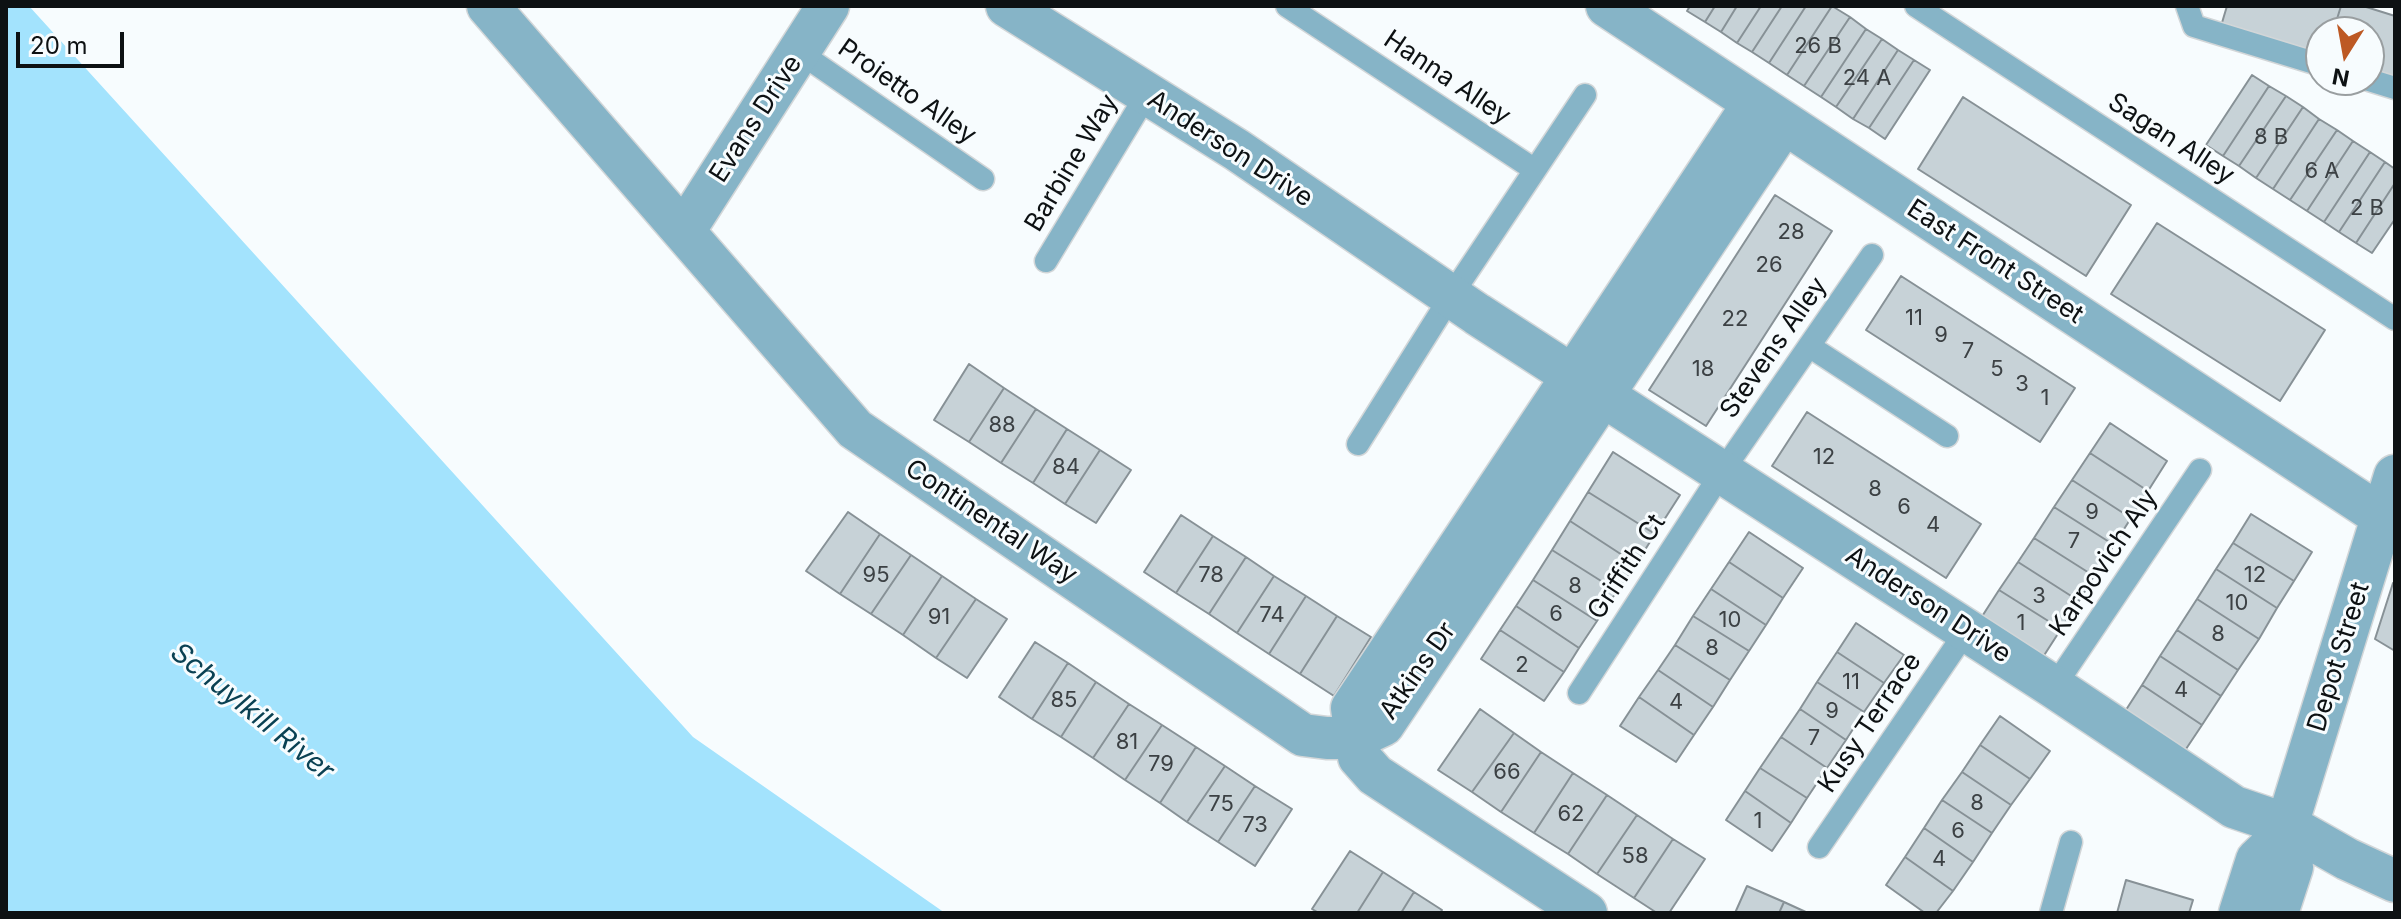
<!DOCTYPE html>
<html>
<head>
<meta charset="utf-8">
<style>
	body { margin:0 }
	#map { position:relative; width:2401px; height:919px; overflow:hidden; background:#f7fcfe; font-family:Inter,sans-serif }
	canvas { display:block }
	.frame { position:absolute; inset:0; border:8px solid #0d1113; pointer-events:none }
	.north { position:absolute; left:2305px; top:16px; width:80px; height:80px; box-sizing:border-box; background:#f7fcfe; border:2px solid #999ea0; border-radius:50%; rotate:191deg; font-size:22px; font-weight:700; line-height:32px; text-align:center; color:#0d1113 }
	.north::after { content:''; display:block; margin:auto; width:28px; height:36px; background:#bd5924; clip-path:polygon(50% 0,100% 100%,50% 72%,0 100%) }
	.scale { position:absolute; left:16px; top:32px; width:108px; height:36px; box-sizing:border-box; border:4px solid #0d1113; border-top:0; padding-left:10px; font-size:24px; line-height:28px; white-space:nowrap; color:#0d1113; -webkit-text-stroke:6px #f7fcfe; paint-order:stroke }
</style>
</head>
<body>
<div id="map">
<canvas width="2401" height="919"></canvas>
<div class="frame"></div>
<div class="north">N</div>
<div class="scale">20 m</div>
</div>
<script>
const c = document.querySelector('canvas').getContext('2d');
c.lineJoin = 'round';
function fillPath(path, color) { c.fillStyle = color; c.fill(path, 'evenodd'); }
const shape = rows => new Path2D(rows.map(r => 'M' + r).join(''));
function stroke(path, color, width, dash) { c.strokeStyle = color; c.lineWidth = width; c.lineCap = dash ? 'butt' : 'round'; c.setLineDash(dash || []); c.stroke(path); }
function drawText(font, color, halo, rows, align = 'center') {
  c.font = font + ' Inter,sans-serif'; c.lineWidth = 6; c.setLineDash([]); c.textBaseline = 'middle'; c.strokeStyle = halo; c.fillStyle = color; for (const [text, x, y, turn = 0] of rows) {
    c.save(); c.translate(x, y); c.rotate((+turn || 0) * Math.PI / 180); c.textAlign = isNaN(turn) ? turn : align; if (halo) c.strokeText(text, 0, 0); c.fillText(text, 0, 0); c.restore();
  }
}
fillPath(shape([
	[6,6,29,6,693,737,945,913,6,913]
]), '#a3e3fd');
const building = shape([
	[1690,6,1715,6,1705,22,1687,11,1690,6],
	[1715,6,1737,6,1721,32,1705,22,1715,6],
	[1737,6,1761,6,1737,43,1721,32,1737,6],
	[1761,6,1782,6,1752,52,1737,43,1761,6],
	[1782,6,1806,6,1769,63,1752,52,1782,6],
	[1806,6,1832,6,1787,75,1769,63,1806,6],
	[1832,6,1850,17,1804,86,1787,75,1832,6],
	[2227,6,2341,6,2333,32,2321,32,2321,57,2221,26,2227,6],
	[2341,6,2363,6,2395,16,2395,80,2369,72,2369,32,2333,32,2341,6],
	[1850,17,1866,29,1821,97,1804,86,1850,17],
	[1866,29,1882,39,1836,107,1821,97,1866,29],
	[1882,39,1898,50,1853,119,1836,107,1882,39],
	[1898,50,1914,60,1869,128,1853,119,1898,50],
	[1914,60,1930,70,1885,139,1869,128,1914,60],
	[2252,75,2269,86,2223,156,2206,145,2252,75],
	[2269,86,2286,96,2239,166,2223,156,2269,86],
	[2286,96,2303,107,2256,178,2239,166,2286,96],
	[1963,97,2131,205,2086,276,1918,169,1963,97],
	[2303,107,2319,119,2273,189,2256,178,2303,107],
	[2319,119,2337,130,2290,200,2273,189,2319,119],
	[2337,130,2353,141,2307,211,2290,200,2337,130],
	[2353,141,2370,152,2324,222,2307,211,2353,141],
	[2370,152,2385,162,2339,232,2324,222,2370,152],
	[2385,162,2395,169,2395,183,2356,243,2339,232,2385,162],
	[2395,183,2395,219,2372,253,2356,243,2395,183],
	[1775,195,1832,231,1706,426,1649,390,1775,195],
	[2157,223,2325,330,2280,401,2111,294,2157,223],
	[1901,276,2075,388,2040,442,1866,330,1901,276],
	[969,364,1004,388,969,442,934,420,969,364],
	[1004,388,1036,409,1001,463,969,442,1004,388],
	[1036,409,1067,429,1033,483,1001,463,1036,409],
	[1807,412,1981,524,1946,578,1772,466,1807,412],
	[2110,423,2167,461,2148,491,2090,453,2110,423],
	[1067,429,1100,450,1065,504,1033,483,1067,429],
	[1100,450,1131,470,1096,523,1065,504,1100,450],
	[1613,452,1680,495,1655,534,1588,492,1613,452],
	[2090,453,2148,491,2131,518,2072,480,2090,453],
	[2072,480,2131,518,2114,545,2054,507,2072,480],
	[1588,492,1655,534,1636,564,1570,521,1588,492],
	[2054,507,2114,545,2094,576,2034,538,2054,507],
	[848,512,880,534,840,594,806,571,848,512],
	[2251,514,2312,552,2294,581,2233,543,2251,514],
	[1181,515,1213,536,1176,593,1144,572,1181,515],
	[1570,521,1636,564,1617,591,1552,550,1570,521],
	[1749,532,1803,568,1783,598,1729,562,1749,532],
	[880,534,911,555,871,614,840,594,880,534],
	[1213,536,1246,557,1209,614,1176,593,1213,536],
	[2034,538,2094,576,2079,601,2018,562,2034,538],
	[2233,543,2294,581,2277,608,2216,569,2233,543],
	[1552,550,1617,591,1597,621,1533,580,1552,550],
	[911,555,942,576,903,635,871,614,911,555],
	[1246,557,1274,576,1237,633,1209,614,1246,557],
	[1729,562,1783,598,1766,625,1711,589,1729,562],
	[2018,562,2079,601,2061,629,1999,590,2018,562],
	[2216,569,2277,608,2259,639,2197,599,2216,569],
	[942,576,976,599,936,658,903,635,942,576],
	[1274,576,1306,596,1269,654,1237,633,1274,576],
	[1533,580,1597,621,1579,648,1516,606,1533,580],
	[2393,583,2395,585,2395,651,2375,639,2393,583],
	[1711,589,1766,625,1749,651,1693,616,1711,589],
	[1999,590,2061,629,2043,657,1981,618,1999,590],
	[1306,596,1337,616,1300,674,1269,654,1306,596],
	[976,599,1007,619,967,678,936,658,976,599],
	[2197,599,2259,639,2238,670,2177,630,2197,599],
	[1516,606,1579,648,1564,672,1500,630,1516,606],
	[1337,616,1371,637,1334,696,1300,674,1337,616],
	[1693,616,1749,651,1730,680,1675,645,1693,616],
	[1856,623,1904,655,1884,683,1837,652,1856,623],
	[1500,630,1564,672,1544,701,1481,659,1500,630],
	[2177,630,2238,670,2221,696,2160,656,2177,630],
	[1035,642,1068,663,1032,719,999,697,1035,642],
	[1675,645,1730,680,1713,707,1658,670,1675,645],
	[1837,652,1884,683,1864,712,1817,682,1837,652],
	[2160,656,2221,696,2202,725,2142,685,2160,656],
	[1068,663,1096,682,1061,737,1032,719,1068,663],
	[1658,670,1713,707,1694,735,1639,697,1658,670],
	[1096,682,1129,704,1093,758,1061,737,1096,682],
	[1817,682,1864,712,1846,740,1800,709,1817,682],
	[2142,685,2202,725,2184,752,2124,713,2142,685],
	[1639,697,1694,735,1676,762,1620,726,1639,697],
	[1129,704,1162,725,1125,780,1093,758,1129,704],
	[1480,709,1514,733,1472,792,1438,770,1480,709],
	[1800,709,1846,740,1827,768,1781,737,1800,709],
	[2000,716,2050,751,2030,779,1980,745,2000,716],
	[1162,725,1196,747,1160,803,1125,780,1162,725],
	[1514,733,1541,752,1501,812,1472,792,1514,733],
	[1781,737,1827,768,1807,798,1760,768,1781,737],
	[1980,745,2030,779,2011,805,1962,772,1980,745],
	[1196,747,1225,766,1187,822,1160,803,1196,747],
	[1541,752,1573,773,1534,833,1501,812,1541,752],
	[1225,766,1255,786,1218,842,1187,822,1225,766],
	[1760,768,1807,798,1791,823,1745,791,1760,768],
	[1962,772,2011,805,1992,833,1942,800,1962,772],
	[1573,773,1607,795,1568,854,1534,833,1573,773],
	[1255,786,1292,809,1255,866,1218,842,1255,786],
	[1745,791,1791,823,1772,851,1726,820,1745,791],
	[1607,795,1637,815,1597,874,1568,854,1607,795],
	[1942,800,1992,833,1973,862,1924,828,1942,800],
	[1637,815,1673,839,1634,898,1597,874,1637,815],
	[1924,828,1973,862,1953,891,1905,857,1924,828],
	[1673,839,1705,859,1669,913,1657,913,1634,898,1673,839],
	[1350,851,1383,872,1357,913,1319,913,1312,909,1350,851],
	[1905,857,1953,891,1936,913,1925,913,1886,885,1905,857],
	[1383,872,1414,892,1401,913,1357,913,1383,872],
	[2126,880,2193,900,2189,913,2117,913,2126,880],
	[1747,886,1784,902,1779,913,1735,913,1747,886],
	[1414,892,1442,910,1440,913,1401,913,1414,892],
	[1784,902,1808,913,1779,913,1784,902]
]);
fillPath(building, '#c7d2d7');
stroke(building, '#879196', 2);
const service = shape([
	[1287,6,1535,170],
	[1916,6,2395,319],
	[2187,6,2194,26,2321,65],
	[799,52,983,179],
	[2369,80,2395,88],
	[1046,261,1147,94],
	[1809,346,1947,436],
	[1358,444,1451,296,1585,95],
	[2054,687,2200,470],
	[1579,693,1722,472,1872,255],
	[1819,847,1967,630],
	[2051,913,2071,842]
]);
const minor = shape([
	[488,6,855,429,1303,735,1327,738,1355,738,1383,725,1784,123],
	[1007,6,1237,150,1477,314,2054,687,2234,807,2287,825,2347,859,2395,881],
	[1607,6,2395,525],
	[684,231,828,6],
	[1586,913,1375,775,1359,757,1352,708,1754,103],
	[2240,913,2257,860,2281,837,2287,825,2395,476],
	[2277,913,2292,867,2281,837]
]);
stroke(service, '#d2d6d8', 25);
stroke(minor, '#d2d6d8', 45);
stroke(service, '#86b4c7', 22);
stroke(minor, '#86b4c7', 42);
drawText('22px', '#3c4144', null, [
	["26 B",1818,46],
	["24 A",1867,78],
	["8 B",2271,137],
	["6 A",2322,171],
	["2 B",2367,208],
	["28",1791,232],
	["26",1769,265],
	["11",1914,318],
	["22",1735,319],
	["9",1941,335],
	["7",1968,351],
	["18",1703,369],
	["5",1997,369],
	["3",2022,384],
	["1",2045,398],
	["88",1002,425],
	["12",1824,457],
	["84",1066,467],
	["8",1875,489],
	["6",1904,507],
	["9",2092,512],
	["4",1933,525],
	["7",2074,541],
	["95",876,575],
	["78",1211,575],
	["12",2255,575],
	["8",1575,586],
	["3",2039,596],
	["10",2237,603],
	["6",1556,614],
	["74",1272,615],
	["91",939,617],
	["10",1730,620],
	["1",2021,623],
	["8",2218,634],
	["8",1712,648],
	["2",1522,665],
	["11",1851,682],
	["4",2181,690],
	["85",1064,700],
	["4",1676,702],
	["9",1832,711],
	["7",1814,738],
	["81",1127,742],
	["79",1161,764],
	["66",1507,772],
	["8",1977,803],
	["75",1221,804],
	["62",1571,814],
	["1",1758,821],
	["73",1255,825],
	["6",1958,831],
	["58",1635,856],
	["4",1939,859]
]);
drawText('26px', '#0d1113', '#f7fcfe', [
	["Hanna Alley",1447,78,34],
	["Proietto Alley",907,92,35],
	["Evans Drive",756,119,-57],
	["Sagan Alley",2171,139,33],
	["Anderson Drive",1230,149,33],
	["Barbine Way",1072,163,-59],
	["East Front Street",1995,262,33],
	["Stevens Alley",1774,348,-55],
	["Continental Way",991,522,34],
	["Karpovich Aly",2104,563,-56],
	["Griffith Ct",1627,567,-57],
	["Anderson Drive",1928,605,33],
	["Depot Street",2339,657,-73],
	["Atkins Dr",1418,671,-55],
	["Kusy Terrace",1870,723,-56]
]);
drawText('italic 28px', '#0a4153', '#f7fcfe', [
	["Schuylkill River",252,712,39]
]);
</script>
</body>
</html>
